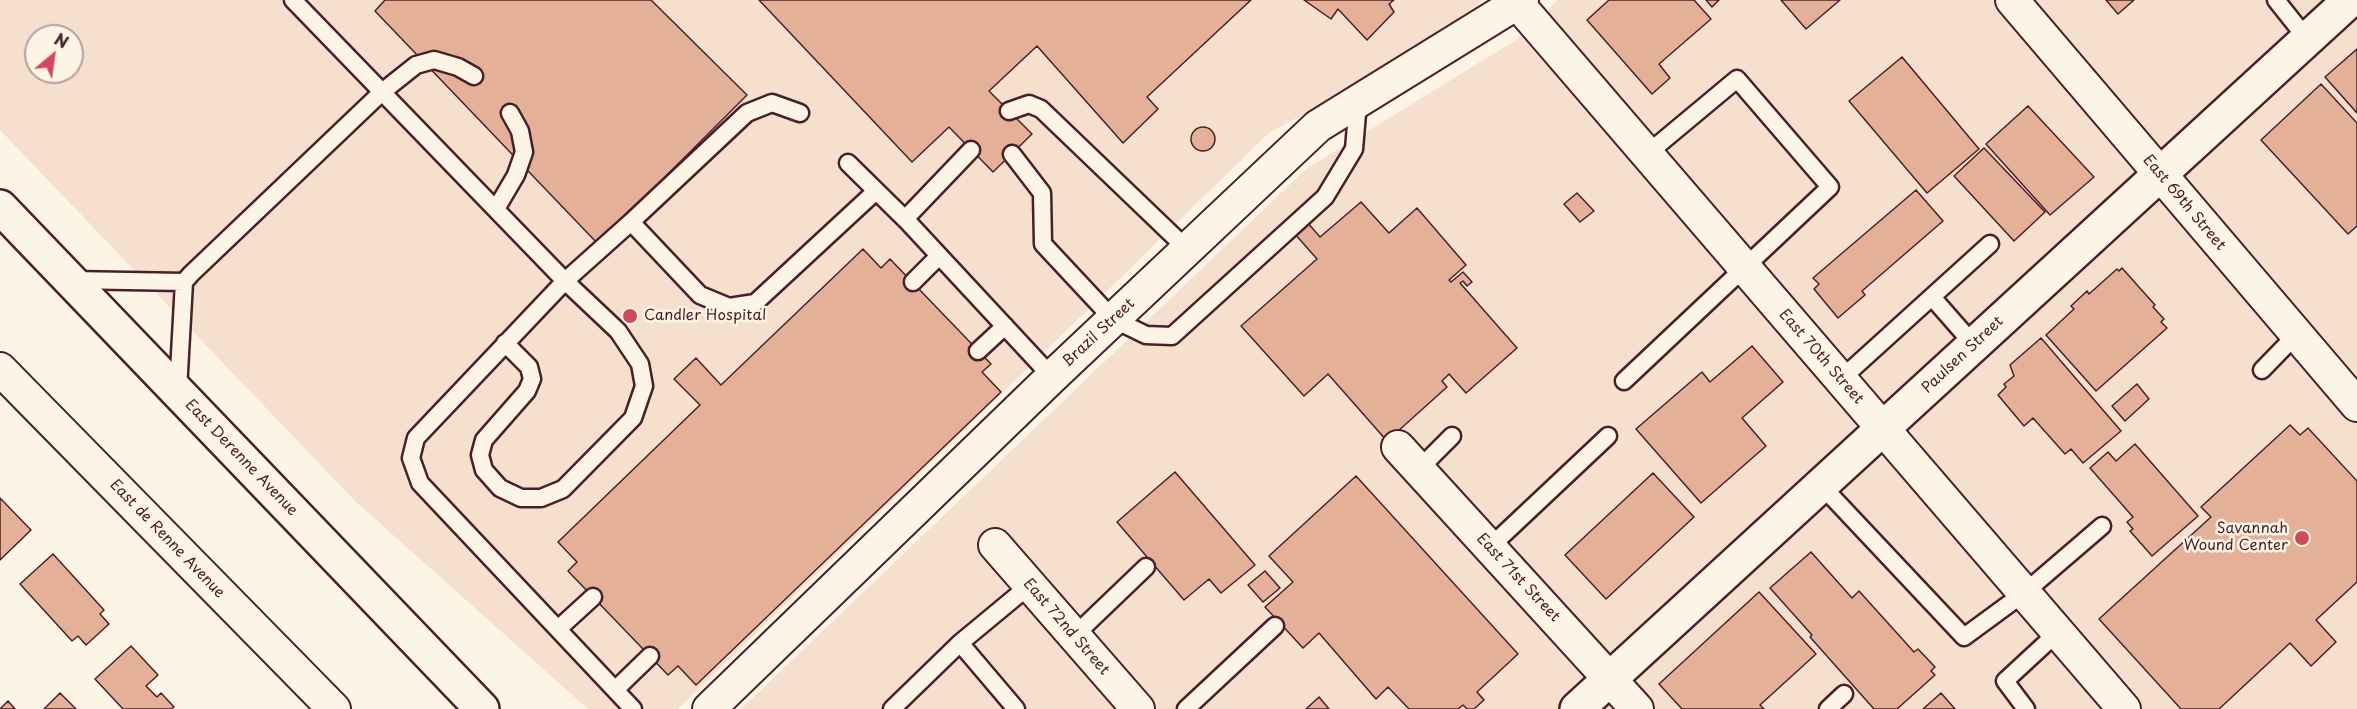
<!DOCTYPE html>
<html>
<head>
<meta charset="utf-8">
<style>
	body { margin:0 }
	#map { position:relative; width:2357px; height:709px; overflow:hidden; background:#fcf5e5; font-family:"Playpen Sans",sans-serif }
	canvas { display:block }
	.north { position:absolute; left:24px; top:24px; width:60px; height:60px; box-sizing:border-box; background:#fcf5e5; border:2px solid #b59f9b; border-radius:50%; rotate:29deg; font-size:16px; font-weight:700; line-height:24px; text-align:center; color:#4a1f2b }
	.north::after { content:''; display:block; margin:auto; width:21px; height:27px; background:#d1495b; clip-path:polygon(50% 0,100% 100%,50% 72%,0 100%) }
</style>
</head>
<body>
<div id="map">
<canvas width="2357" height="709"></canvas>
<div class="north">N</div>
</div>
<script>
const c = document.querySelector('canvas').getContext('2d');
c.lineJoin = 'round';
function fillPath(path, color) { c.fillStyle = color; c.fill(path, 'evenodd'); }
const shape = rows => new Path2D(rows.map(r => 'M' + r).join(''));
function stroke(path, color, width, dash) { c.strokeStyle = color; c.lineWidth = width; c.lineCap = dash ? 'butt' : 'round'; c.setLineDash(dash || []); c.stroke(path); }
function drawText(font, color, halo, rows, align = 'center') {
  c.font = font + ' "Playpen Sans",sans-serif'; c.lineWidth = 5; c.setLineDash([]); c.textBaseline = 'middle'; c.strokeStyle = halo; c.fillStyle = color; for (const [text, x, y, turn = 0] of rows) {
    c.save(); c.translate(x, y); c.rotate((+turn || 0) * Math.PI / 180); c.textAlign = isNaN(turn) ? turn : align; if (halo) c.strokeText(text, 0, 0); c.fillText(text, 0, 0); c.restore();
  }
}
fillPath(shape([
	[0,0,1483,0,1438,45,1270,132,678,709,588,709,355,501,0,130],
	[36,36,72,36,72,72,36,72],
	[1558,0,2357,0,2357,709,741,709,1306,169,1516,40]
]), '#f5e0ce');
const building = shape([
	[385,0,651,0,747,95,598,244,375,11,385,0],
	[759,0,1251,0,1147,97,1158,109,1123,143,1037,46,989,91,1032,134,993,172,949,127,912,162,759,0],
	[1304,0,1394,0,1389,4,1394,12,1367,40,1338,9,1331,19,1304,0],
	[1609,0,1694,0,1711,19,1659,64,1670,78,1652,94,1587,20,1609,0],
	[1706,0,1719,0,1712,7,1706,0],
	[1781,0,1840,0,1806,29,1781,0],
	[2106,0,2134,0,2118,14,2106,0],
	[2357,49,2357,113,2325,77,2357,49],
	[1902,57,1979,149,1927,193,1849,101,1902,57],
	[2321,84,2357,123,2357,226,2348,234,2261,140,2321,84],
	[2028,106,2094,177,2050,215,1986,144,2028,106],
	'1191 139a12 12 0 1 1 24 0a12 12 0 1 1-24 0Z',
	[1984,148,2045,212,2014,241,1954,176,1984,148],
	[1916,190,1943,221,1862,291,1865,295,1838,318,1814,289,1819,284,1813,278,1916,190],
	[1577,193,1594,211,1580,222,1564,204,1577,193],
	[1361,202,1389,233,1417,208,1466,265,1449,280,1451,282,1463,272,1472,282,1467,286,1463,281,1460,283,1517,348,1466,393,1449,374,1442,381,1447,387,1387,441,1328,374,1304,396,1241,326,1317,259,1294,233,1307,222,1320,237,1361,202],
	[863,249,881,268,890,259,991,364,982,372,1001,392,696,685,678,666,668,675,568,571,577,562,558,542,700,405,674,379,696,358,721,385,863,249],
	[2122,268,2155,305,2153,307,2164,319,2161,322,2167,328,2096,391,2046,335,2074,309,2071,306,2087,291,2089,294,2117,269,2119,271,2122,268],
	[2041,338,2121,431,2083,463,2071,449,2065,454,2033,418,2024,426,1998,395,2006,387,2004,384,2014,376,2010,365,2041,338],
	[1752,346,1783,382,1742,418,1766,446,1701,503,1636,429,1702,372,1710,382,1752,346],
	[2137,384,2149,399,2125,421,2112,406,2137,384],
	[2290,425,2300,435,2308,428,2357,481,2357,582,2316,620,2336,642,2311,666,2290,643,2219,709,2181,709,2099,619,2211,517,2201,507,2290,425],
	[2135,444,2198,516,2152,556,2130,531,2133,529,2127,522,2133,517,2090,468,2108,452,2116,461,2135,444],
	[1175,472,1255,565,1221,593,1209,579,1184,600,1117,522,1175,472],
	[1653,473,1694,517,1606,599,1565,555,1653,473],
	[1356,476,1518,654,1477,692,1484,700,1474,709,1467,709,1463,705,1458,709,1409,709,1388,687,1376,699,1319,633,1303,648,1265,607,1293,582,1269,556,1356,476],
	[0,498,31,530,0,560,0,498],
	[1811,552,1852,598,1859,591,1914,652,1918,649,1935,667,1931,671,1935,675,1897,709,1874,709,1810,637,1812,635,1770,588,1811,552],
	[53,554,104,610,100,614,109,624,86,645,78,636,72,641,20,584,53,554],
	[1265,571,1280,588,1263,602,1248,585,1265,571],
	[1759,592,1816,654,1760,705,1764,709,1682,709,1659,684,1759,592],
	[131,646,158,675,146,686,157,697,161,693,174,707,171,709,123,709,95,679,131,646],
	[60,693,76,709,44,709,60,693],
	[1941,693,1955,709,1923,709,1941,693],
	[1319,697,1329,709,1306,709,1319,697],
	[8,701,15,709,0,709,8,701]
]);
fillPath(building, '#e4b098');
stroke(building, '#4a1f2b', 1.5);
const service = shape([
	[293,0,565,281,618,331,640,364,644,386,633,418,563,489,541,498,521,498,500,488,484,470,480,455,484,440,527,391,532,379,529,367,505,343],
	[2276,0,2307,39],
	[1009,111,1029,104,1041,109,1187,249],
	[1012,154,1042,193,1043,244,1113,319,1146,335,1172,336,1325,197,1354,149,1358,102],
	[848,163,908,222,1052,377],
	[496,209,516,175,524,152,520,131,510,113],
	[905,219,971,150],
	[631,222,700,295,729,307,755,303,876,191],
	[71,280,184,282],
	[913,282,939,256],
	[1932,297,1974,345],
	[978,351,1005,326],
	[2262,370,2296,335],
	[1840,380,1990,244],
	[1624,381,1830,187,1737,79,1647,154],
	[178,390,184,282,191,274,382,92,416,65,434,60,458,67,474,76],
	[1419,469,1452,436],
	[1821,485,1964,637,2024,593,2102,526],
	[1490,547,1608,436],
	[558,629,593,597],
	[1074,636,1146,567],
	[615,690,650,656],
	[633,709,420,483,411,458,416,438,565,281,631,222,747,113,772,103,800,113],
	[892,709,960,643],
	[1016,709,960,643,1030,585],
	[1186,709,1275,626],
	[1828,709,1844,694],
	[2026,709,2005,681,2058,632]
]);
const minor = shape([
	[2012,0,2357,405],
	[1518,4,2124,709],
	[0,369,334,709],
	[1398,447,1637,709],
	[995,545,1138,709],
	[709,709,1052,377,1318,126,1522,0]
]);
const tertiary = shape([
	[1577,709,2350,0]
]);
const trunk = shape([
	[0,207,482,709]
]);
stroke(service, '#4a1f2b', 21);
stroke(minor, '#4a1f2b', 36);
stroke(tertiary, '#4a1f2b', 38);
stroke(trunk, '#4a1f2b', 38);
stroke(service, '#fcf5e5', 16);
stroke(minor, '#fcf5e5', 32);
stroke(tertiary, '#fcf5e5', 33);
stroke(trunk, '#fcf5e5', 33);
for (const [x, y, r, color] of [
	[630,316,8,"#d1495b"],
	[2302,538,8,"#d1495b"]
]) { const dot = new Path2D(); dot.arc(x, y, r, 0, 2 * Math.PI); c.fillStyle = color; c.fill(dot); stroke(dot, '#fcf5e5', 2); }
drawText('15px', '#4a1f2b', '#fcf5e5', [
	["East 69th Street",2184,203,50],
	["Brazil Street",1099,333,-43],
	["Paulsen Street",1963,355,-43],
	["East 70th Street",1821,357,49],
	["East Derenne Avenue",241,458,46],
	["East de Renne Avenue",167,539,46],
	["East 71st Street",1518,578,47],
	["East 72nd Street",1066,627,49]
]);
drawText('15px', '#4a1f2b', '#fcf5e5', [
	["Candler Hospital",644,316],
	["Savannah",2288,529,"right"],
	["Wound Center",2288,546,"right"]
], 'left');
</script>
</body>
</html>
